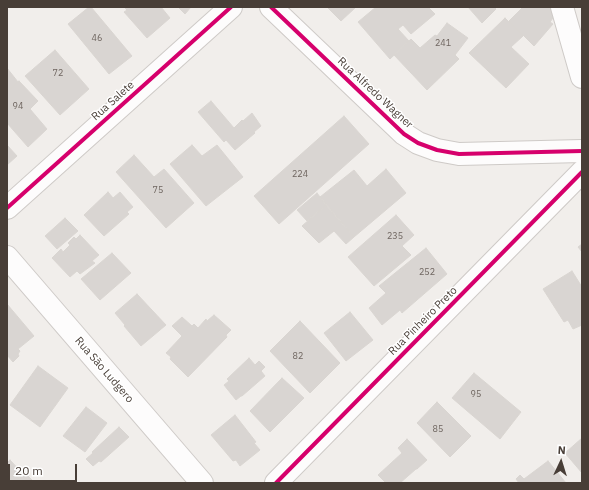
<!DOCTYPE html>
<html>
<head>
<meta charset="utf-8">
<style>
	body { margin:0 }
	#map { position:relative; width:589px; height:490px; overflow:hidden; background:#f1eeeb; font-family:"IBM Plex Sans",sans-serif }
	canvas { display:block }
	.frame { position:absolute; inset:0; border:8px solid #483e37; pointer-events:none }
	.north { position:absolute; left:541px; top:442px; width:40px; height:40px; -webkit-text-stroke:3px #fff; paint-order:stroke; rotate:4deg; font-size:11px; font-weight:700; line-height:16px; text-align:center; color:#483e37 }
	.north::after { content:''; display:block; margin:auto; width:14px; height:18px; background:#483e37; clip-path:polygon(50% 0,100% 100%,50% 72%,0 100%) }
	.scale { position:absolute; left:8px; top:464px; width:69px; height:18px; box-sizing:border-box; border:2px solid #483e37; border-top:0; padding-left:5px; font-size:12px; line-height:14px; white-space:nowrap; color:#483e37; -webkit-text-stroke:3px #fff; paint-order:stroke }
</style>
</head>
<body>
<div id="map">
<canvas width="589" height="490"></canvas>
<div class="frame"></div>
<div class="north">N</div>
<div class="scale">20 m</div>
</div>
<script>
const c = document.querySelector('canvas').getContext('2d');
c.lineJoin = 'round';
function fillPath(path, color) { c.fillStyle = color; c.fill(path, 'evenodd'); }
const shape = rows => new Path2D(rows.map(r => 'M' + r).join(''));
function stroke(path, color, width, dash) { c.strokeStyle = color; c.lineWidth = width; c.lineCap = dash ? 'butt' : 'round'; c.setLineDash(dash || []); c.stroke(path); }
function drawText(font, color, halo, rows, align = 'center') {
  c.font = font + ' "IBM Plex Sans",sans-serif'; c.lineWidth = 3; c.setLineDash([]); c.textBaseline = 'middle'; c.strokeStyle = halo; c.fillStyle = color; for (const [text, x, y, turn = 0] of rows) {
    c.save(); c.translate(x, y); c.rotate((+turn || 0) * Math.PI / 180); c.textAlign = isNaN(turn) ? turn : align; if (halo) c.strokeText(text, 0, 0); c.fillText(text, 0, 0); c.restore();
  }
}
const building = shape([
	[89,7,91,7,132,56,109,74,68,24,89,7],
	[124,7,161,7,170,18,147,38,124,12,127,10,124,7],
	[178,7,191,7,185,14,178,7],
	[327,7,356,7,341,21,327,7],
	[376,7,428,7,435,14,411,34,403,25,398,29,409,41,390,59,358,22,376,7],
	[468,7,494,7,496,9,482,23,468,7],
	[523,7,551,7,553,18,550,22,553,24,534,46,509,21,523,7],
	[505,18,523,36,511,47,529,64,506,88,469,53,505,18],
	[447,23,468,38,455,55,459,59,427,90,394,55,411,39,420,48,435,35,437,36,447,23],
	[55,50,89,89,60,115,25,76,55,50],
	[7,68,18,82,7,92,7,68],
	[19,81,38,101,30,109,47,129,28,147,7,123,7,92,19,81],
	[211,101,234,128,242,120,243,121,252,113,261,126,254,132,255,133,235,150,226,140,224,142,198,112,211,101],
	[344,116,369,144,279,224,254,196,344,116],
	[7,145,17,156,7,165,7,145],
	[192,145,202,156,217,145,243,177,206,206,170,164,192,145],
	[134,155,154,177,164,169,194,203,166,228,116,172,134,155],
	[386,169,406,193,354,237,320,197,354,170,367,186,386,169],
	[108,192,113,198,120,192,133,207,127,212,129,214,104,236,84,215,108,192],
	[317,193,326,205,307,221,297,210,317,193],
	[326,205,354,237,346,244,334,231,319,243,302,226,326,205],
	[396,215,414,235,402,246,411,255,374,286,348,257,396,215],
	[65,218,78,231,57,249,45,236,65,218],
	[80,235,99,255,92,261,95,263,80,274,77,271,70,277,52,258,61,249,63,252,70,245,68,243,74,237,76,239,80,235],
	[582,244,582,252,578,247,582,244],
	[426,248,447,274,402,313,400,310,382,325,369,308,386,293,379,286,426,248],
	[112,253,131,273,100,300,81,279,112,253],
	[572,271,582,287,582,325,573,329,568,320,564,322,543,289,572,271],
	[137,294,166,325,141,346,124,326,125,325,115,313,137,294],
	[7,304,34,336,18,349,20,351,18,354,19,356,13,362,7,355,7,304],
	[350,312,373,340,346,361,324,333,350,312],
	[214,315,231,330,226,335,227,337,188,377,170,359,171,357,166,353,182,336,172,326,182,317,192,326,194,324,198,328,206,319,207,321,214,315],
	[300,321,340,363,310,393,270,351,300,321],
	[249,358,255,365,259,361,265,367,261,371,265,376,242,396,241,396,236,400,224,385,229,381,227,379,249,358],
	[38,366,68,388,40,427,10,405,38,366],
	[474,373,521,412,500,439,452,398,474,373],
	[282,378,304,398,270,432,250,411,282,378],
	[437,402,471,436,450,457,417,423,437,402],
	[86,407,107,423,85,452,63,436,86,407],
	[235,415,256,442,254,443,260,450,240,466,236,460,233,461,211,435,235,415],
	[119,427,129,437,101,462,99,461,93,466,86,459,93,453,92,452,119,427],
	[582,438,582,473,565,453,582,438],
	[407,439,427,460,417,469,416,469,400,483,386,483,378,475,402,453,398,448,407,439],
	[10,460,22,473,24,472,35,483,7,483,7,463,10,460],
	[548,461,566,483,519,483,516,479,520,475,524,479,548,461]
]);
fillPath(building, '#d9d5d2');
stroke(building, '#d9d5d1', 1);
const minor = shape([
	[271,7,404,134,418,143,437,150,459,154,582,151],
	[562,7,582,77],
	[7,208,231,7],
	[7,257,202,483],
	[276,483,582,172]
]);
stroke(minor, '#cecac7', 24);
stroke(minor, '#fdfcfc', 22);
stroke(shape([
	[271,7,404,134,418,143,437,150,459,154,582,151],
	[7,208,231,7],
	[276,483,582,172]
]), '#d6006c', 4);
drawText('9px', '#6e655f', null, [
	["46",97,38],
	["241",443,43],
	["72",58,73],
	["94",18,106],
	["224",300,174],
	["75",158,190],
	["235",395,236],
	["252",427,272],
	["82",298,356],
	["95",476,394],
	["85",438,429]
]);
drawText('11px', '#483e37', '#fff', [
	["Rua Alfredo Wagner",375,93,43],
	["Rua Salete",113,101,-42],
	["Rua Pinheiro Preto",423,321,-45],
	["Rua São Ludgero",104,370,49]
]);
</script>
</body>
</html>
